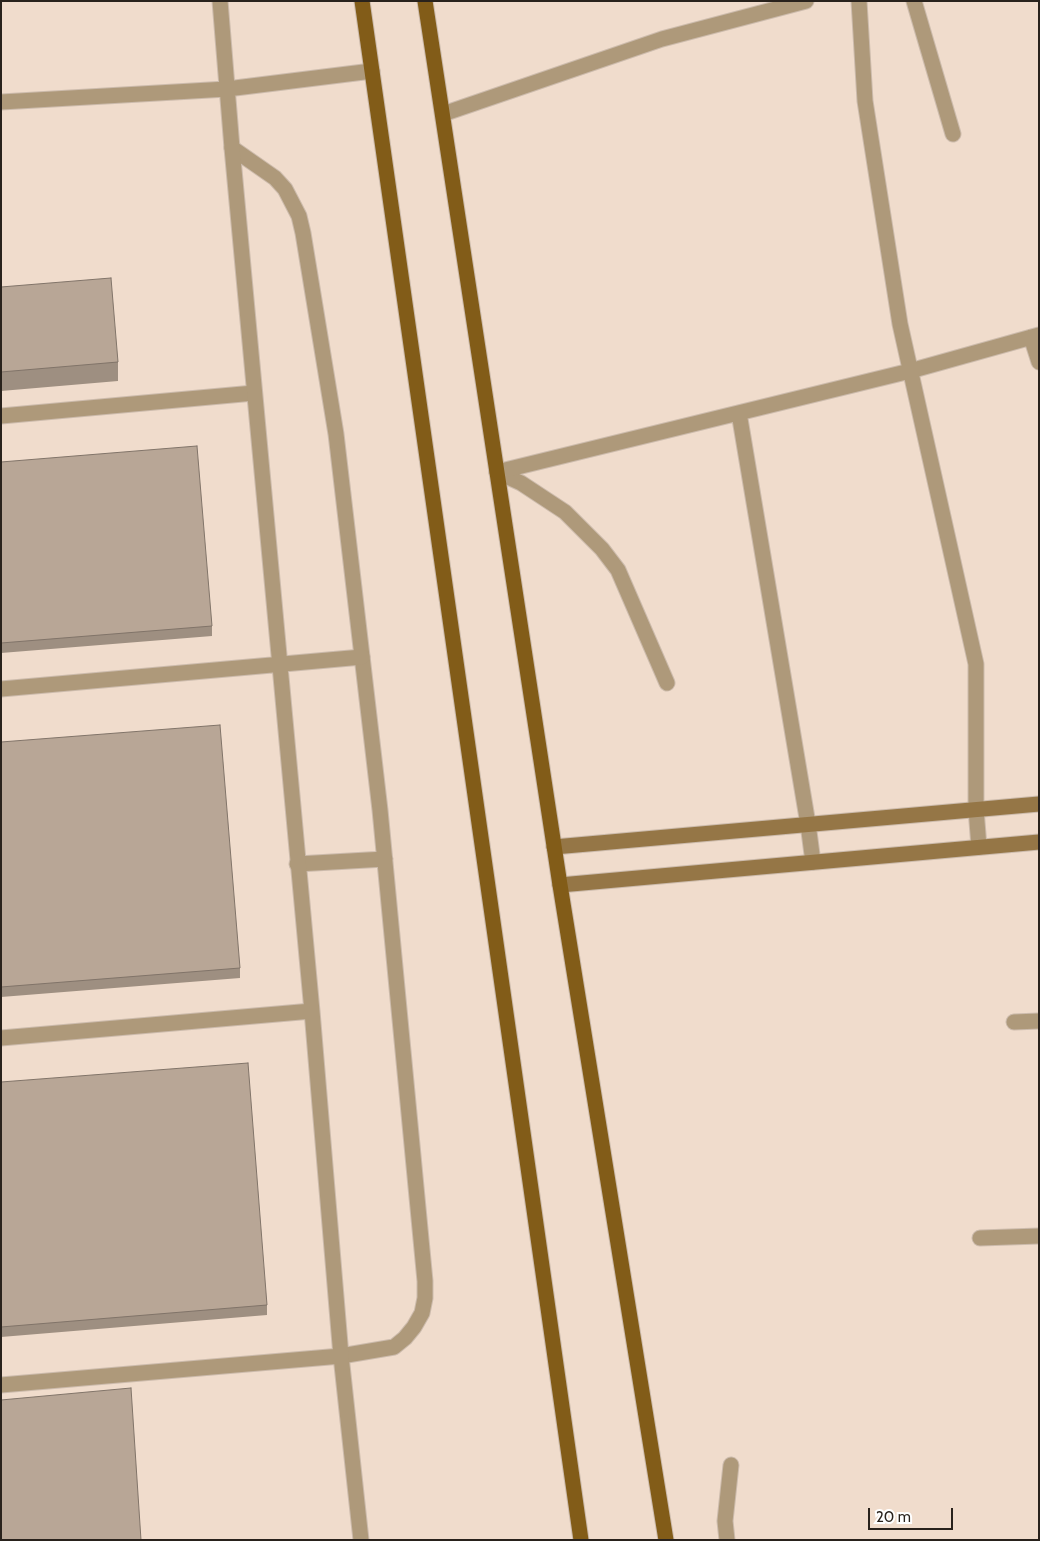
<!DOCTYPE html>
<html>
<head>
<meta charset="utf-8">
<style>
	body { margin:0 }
	#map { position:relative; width:1040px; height:1541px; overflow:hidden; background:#f0dccc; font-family:Cabin,sans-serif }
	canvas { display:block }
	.frame { position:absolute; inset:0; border:2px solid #29221c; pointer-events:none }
	.scale { position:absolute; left:868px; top:1508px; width:85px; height:22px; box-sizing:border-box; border:2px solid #29221c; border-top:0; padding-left:6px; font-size:15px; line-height:18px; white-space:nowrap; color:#29221c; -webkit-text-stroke:4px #fff; paint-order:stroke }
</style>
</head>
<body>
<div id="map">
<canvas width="1040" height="1541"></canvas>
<div class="frame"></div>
<div class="scale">20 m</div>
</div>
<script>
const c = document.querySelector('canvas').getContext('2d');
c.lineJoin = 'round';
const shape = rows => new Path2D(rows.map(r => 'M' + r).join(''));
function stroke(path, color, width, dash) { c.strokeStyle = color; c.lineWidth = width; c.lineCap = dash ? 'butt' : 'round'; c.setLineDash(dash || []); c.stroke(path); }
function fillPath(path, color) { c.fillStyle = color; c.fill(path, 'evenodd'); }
const lane = shape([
	[232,148,275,178,285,189,299,216,303,233,336,434,380,810,425,1281,425,1298,422,1313,414,1327,405,1338,394,1347,341,1356],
	[1,416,254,393],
	[497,472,521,483,565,512,602,549,618,570,667,683],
	[297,864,385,859],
	[727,1540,725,1521,731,1465]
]);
const street = shape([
	[220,1,232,148,312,1011,341,1356,361,1540],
	[859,1,865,101,900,324,976,664,976,809,979,847],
	[914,1,953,134],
	[1,102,227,89,372,71],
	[443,114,662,39,806,1],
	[1031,337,1039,362],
	[739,413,808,824,813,862],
	[497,472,910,371,1039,335],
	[1,689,362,657],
	[1014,1022,1039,1021],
	[1,1038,312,1011],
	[980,1238,1039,1236],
	[1,1385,341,1356]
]);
const secondary = shape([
	[554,847,1039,804],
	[560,885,1039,842]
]);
const primary = shape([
	[362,1,581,1540],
	[425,1,560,885,666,1540]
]);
stroke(lane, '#ccbbac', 17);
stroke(street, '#ccbbac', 17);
stroke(secondary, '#ccbbac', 17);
stroke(primary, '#ccbbac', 17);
stroke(lane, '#ae997a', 15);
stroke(street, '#ae997a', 15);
stroke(secondary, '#957646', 15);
stroke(primary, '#825c18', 15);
fillPath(shape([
	[1,287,118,362,118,381,1,391],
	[1,462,212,626,212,636,1,653],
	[1,742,240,968,240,978,1,997],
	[1,1082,267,1305,267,1315,1,1337]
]), '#9e8f81');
const building = shape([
	[111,278,118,362,1,372,1,287,111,278],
	[197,446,212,626,1,643,1,462,197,446],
	[220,725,240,968,1,987,1,742,220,725],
	[248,1063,267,1305,1,1327,1,1082,248,1063],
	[131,1388,141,1540,1,1540,1,1400,131,1388]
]);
fillPath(building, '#b8a696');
stroke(building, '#817469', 1);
</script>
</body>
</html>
